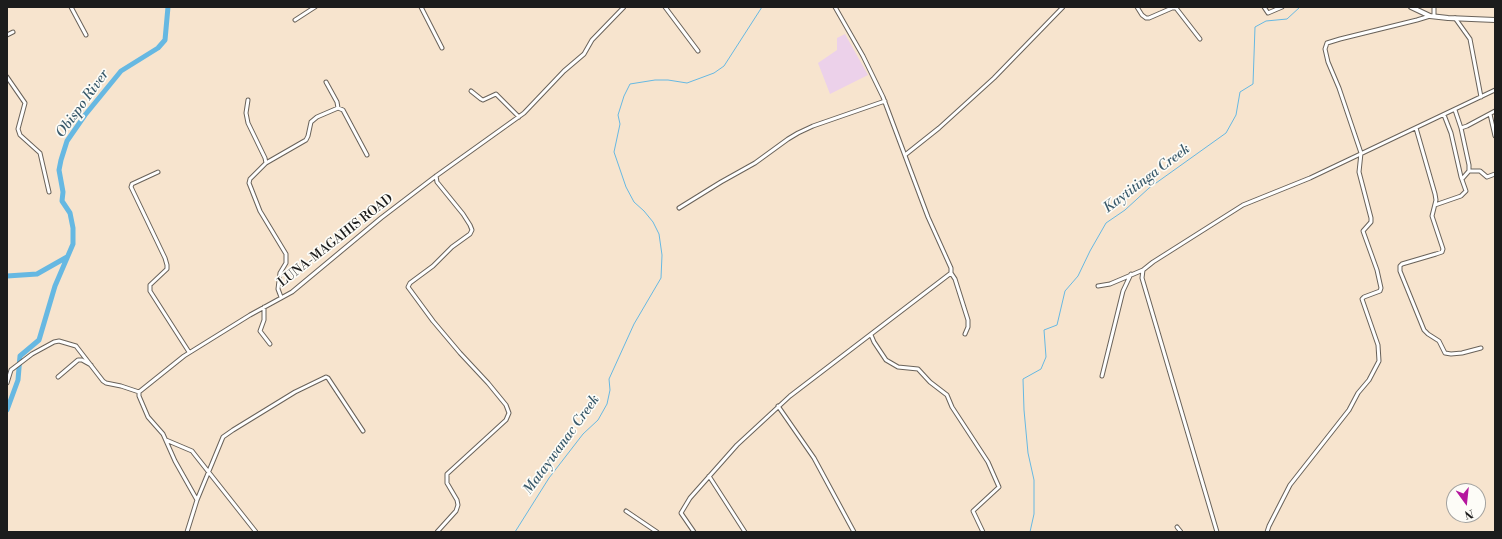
<!DOCTYPE html>
<html>
<head>
<meta charset="utf-8">
<style>
	body { margin:0 }
	#map { position:relative; width:1502px; height:539px; overflow:hidden; background:#f7e4ce; font-family:"Libre Bodoni",serif }
	canvas { display:block }
	.frame { position:absolute; inset:0; border:8px solid #1c1c1c; pointer-events:none }
	.north { position:absolute; left:1446px; top:483px; width:40px; height:40px; box-sizing:border-box; background:#fdfcf7; border:1px solid #a3a29f; border-radius:50%; rotate:165deg; font-size:11px; font-weight:700; line-height:16px; text-align:center; color:#1c1c1c }
	.north::after { content:''; display:block; margin:auto; width:14px; height:18px; background:#b5179e; clip-path:polygon(50% 0,100% 100%,50% 72%,0 100%) }
</style>
</head>
<body>
<div id="map">
<canvas width="1502" height="539"></canvas>
<div class="frame"></div>
<div class="north">N</div>
</div>
<script>
const c = document.querySelector('canvas').getContext('2d');
c.lineJoin = 'round';
function fillPath(path, color) { c.fillStyle = color; c.fill(path, 'evenodd'); }
const shape = rows => new Path2D(rows.map(r => 'M' + r).join(''));
function stroke(path, color, width, dash) { c.strokeStyle = color; c.lineWidth = width; c.lineCap = dash ? 'butt' : 'round'; c.setLineDash(dash || []); c.stroke(path); }
function drawText(font, color, halo, rows, align = 'center') {
  c.font = font + ' "Libre Bodoni",serif'; c.lineWidth = 3.5; c.setLineDash([]); c.textBaseline = 'middle'; c.strokeStyle = halo; c.fillStyle = color; for (const [text, x, y, turn = 0] of rows) {
    c.save(); c.translate(x, y); c.rotate((+turn || 0) * Math.PI / 180); c.textAlign = isNaN(turn) ? turn : align; if (halo) c.strokeText(text, 0, 0); c.fillText(text, 0, 0); c.restore();
  }
}
fillPath(shape([
	[845,34,868,75,830,94,818,63,837,50,837,38]
]), '#ecd1ea');
stroke(shape([
	[515,532,549,478,583,434,598,420,607,404,610,390,609,379,634,324,661,278,662,255,659,234,653,222,644,211,634,202,626,187,614,152,620,124,618,115,624,96,630,84,655,80,668,80,687,83,714,73,724,66,762,7],
	[1030,532,1034,514,1034,480,1028,453,1024,410,1023,379,1041,369,1046,357,1044,330,1057,325,1065,291,1078,276,1090,251,1106,223,1125,210,1149,188,1226,133,1236,115,1240,92,1253,84,1255,27,1266,21,1287,19,1300,7]
]), '#66b8e2', 1);
stroke(shape([
	[7,276,37,274,67,257],
	[7,410,18,380,20,356,39,340,55,286,73,244,73,228,70,213,62,201,63,192,59,170,61,160,67,141,85,115,121,71,158,48,165,40,168,7]
]), '#66b8e2', 5);
const minor = shape([
	[71,7,86,35],
	[421,7,442,48],
	[665,7,698,51],
	[1137,7,1142,15,1146,18,1149,18,1172,8,1176,8,1200,39],
	[1264,7,1268,13,1282,7],
	[1434,16,1434,7],
	[1455,18,1470,39,1481,97],
	[295,20,315,7],
	[7,35,13,32],
	[7,77,25,103,18,129,20,135,40,153,49,192],
	[471,91,481,99,483,100,496,94,519,117],
	[248,100,246,113,248,123,265,158,266,163,250,179,249,183,260,211,286,254,286,263,280,273,278,289,281,297],
	[338,108,343,110,367,155],
	[1455,110,1461,128,1469,165,1469,171,1462,179],
	[1490,114,1495,136],
	[1416,128,1435,194,1436,200,1432,216,1443,249,1442,252,1436,254,1402,264,1400,266,1400,271,1424,330,1428,334,1439,341,1445,353,1451,354,1462,353,1481,348],
	[1461,128,1467,126,1495,111],
	[905,155,939,128,994,78,1063,7],
	[266,163,306,140,308,136,311,122,317,117,338,108,337,102,326,82],
	[1469,171,1480,171,1487,177,1495,174],
	[158,172,132,184,131,187,165,258,167,265,167,269,150,285,150,291,189,352],
	[436,176,437,182,463,214,470,225,472,230,470,234,452,247,433,266,410,283,408,287,433,321,460,353,488,383,506,405,509,413,506,420,447,474,447,483,457,500,458,505,456,511,437,532],
	[1435,205,1461,196,1466,191,1461,177,1451,133,1444,115],
	[679,208,721,182,755,163,788,139,798,133,813,126,885,101],
	[951,273,955,279,968,320,968,327,965,334],
	[1098,286,1110,284,1143,270],
	[264,307,264,320,260,331,270,344],
	[871,335,874,342,886,360,898,367,918,369,930,382,947,395,952,407,988,462,999,487,973,511,983,532],
	[1102,376,1123,291,1131,274],
	[58,377,78,360,82,360,91,365],
	[7,383,11,370,32,354,54,342,59,341,76,346,103,381,106,383,121,386,139,392],
	[778,406,814,458,854,532],
	[166,440,192,451,256,532],
	[709,476,745,532],
	[197,500,175,461,163,434,148,417,139,396,139,392,184,356,250,315,292,292,381,218,436,176,524,113,564,71,584,54,592,40,624,7],
	[626,511,657,532],
	[1177,527,1181,532],
	[187,532,197,500,223,437,233,430,295,392,326,377,328,378,363,431],
	[694,532,681,513,690,498,737,445,790,396,951,273,951,268,928,217,883,97,863,56,835,7],
	[1217,532,1142,278,1143,270,1153,262,1243,205,1310,178,1495,90],
	[1267,532,1269,526,1290,485,1349,410,1358,393,1369,380,1379,361,1378,345,1362,299,1364,297,1380,291,1381,288,1377,270,1363,231,1371,222,1371,218,1359,172,1361,153,1339,88,1328,62,1325,49,1327,43,1340,39,1417,20,1430,16]
]);
const major = shape([
	[1411,7,1430,16,1448,18,1495,20]
]);
stroke(minor, '#69625a', 5);
stroke(major, '#69625a', 6);
stroke(minor, '#fff', 3);
stroke(major, '#fff', 4);
drawText('13px', '#1c1c1c', '#fdfcf7', [
	["LUNA-MAGAHIS ROAD",336,241,-38]
]);
drawText('italic 14px', '#3a5a6b', '#fdfcf7', [
	["Obispo River",83,104,-54],
	["Kaytitinga Creek",1147,179,-37],
	["Mataywanac Creek",562,445,-54]
]);
</script>
</body>
</html>
